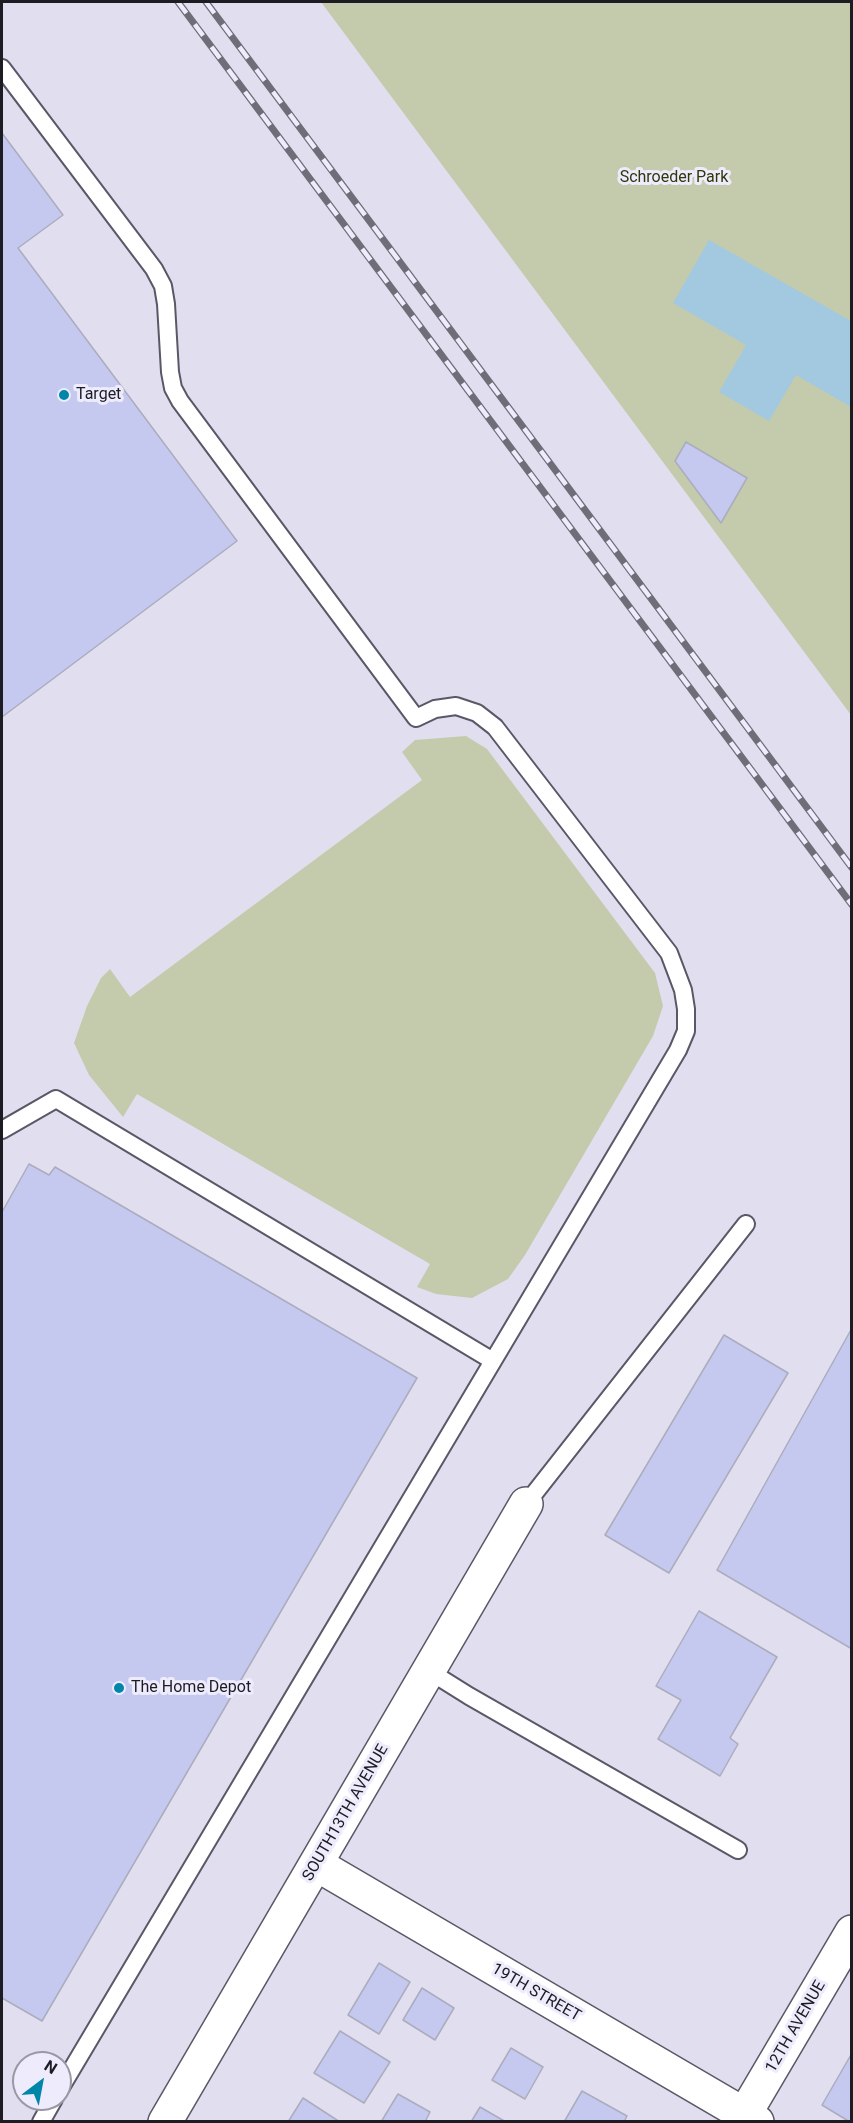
<!DOCTYPE html>
<html>
<head>
<meta charset="utf-8">
<style>
	body { margin:0 }
	#map { position:relative; width:853px; height:2123px; overflow:hidden; background:#e1deef; font-family:Roboto,sans-serif }
	canvas { display:block }
	.frame { position:absolute; inset:0; border:3px solid #1d1c22; pointer-events:none }
	.north { position:absolute; left:12px; top:2051px; width:60px; height:60px; box-sizing:border-box; background:#eeebfd; border:2px solid #9a98a5; border-radius:50%; rotate:32deg; font-size:16px; font-weight:700; line-height:24px; text-align:center; color:#1d1c22 }
	.north::after { content:''; display:block; margin:auto; width:21px; height:27px; background:#0086a8; clip-path:polygon(50% 0,100% 100%,50% 72%,0 100%) }
</style>
</head>
<body>
<div id="map">
<canvas width="853" height="2123"></canvas>
<div class="frame"></div>
<div class="north">N</div>
</div>
<script>
const c = document.querySelector('canvas').getContext('2d');
c.lineJoin = 'round';
function fillPath(path, color) { c.fillStyle = color; c.fill(path, 'evenodd'); }
const shape = rows => new Path2D(rows.map(r => 'M' + r).join(''));
function stroke(path, color, width, dash) { c.strokeStyle = color; c.lineWidth = width; c.lineCap = dash ? 'butt' : 'round'; c.setLineDash(dash || []); c.stroke(path); }
function drawText(font, color, halo, rows, align = 'center') {
  c.font = font + ' Roboto,sans-serif'; c.lineWidth = 6; c.setLineDash([]); c.textBaseline = 'middle'; c.strokeStyle = halo; c.fillStyle = color; for (const [text, x, y, turn = 0] of rows) {
    c.save(); c.translate(x, y); c.rotate((+turn || 0) * Math.PI / 180); c.textAlign = isNaN(turn) ? turn : align; if (halo) c.strokeText(text, 0, 0); c.fillText(text, 0, 0); c.restore();
  }
}
fillPath(shape([
	[321,2,851,2,851,715],
	[466,736,487,749,655,973,663,1006,653,1036,525,1255,508,1279,472,1298,436,1294,417,1287,430,1264,137,1094,123,1117,89,1075,74,1043,87,1006,101,978,110,969,130,997,422,780,402,752,415,740]
]), '#c4cbac');
fillPath(shape([
	[709,240,851,321,851,407,796,375,769,421,719,392,746,345,673,303]
]), '#a2c9e0');
const building = shape([
	[2,133,63,215,18,248,237,541,2,717,2,133],
	[686,442,747,478,721,523,675,461,686,442],
	[29,1164,49,1175,55,1167,417,1378,42,2021,2,1998,2,1212,29,1164],
	[852,1328,852,1649,717,1570,852,1328],
	[724,1335,788,1373,669,1573,605,1535,724,1335],
	[699,1611,777,1657,730,1738,738,1744,720,1776,658,1739,681,1700,656,1686,699,1611],
	[379,1963,410,1982,379,2034,348,2015,379,1963],
	[422,1988,454,2008,435,2040,403,2020,422,1988],
	[340,2031,390,2062,364,2103,314,2073,340,2031],
	[511,2048,543,2067,525,2099,492,2080,511,2048],
	[852,2053,852,2122,850,2122,822,2105,852,2053],
	[582,2091,627,2116,624,2122,564,2122,582,2091],
	[398,2094,430,2112,425,2122,381,2122,398,2094],
	[303,2098,340,2122,288,2122,303,2098],
	[480,2107,506,2122,471,2122,480,2107]
]);
fillPath(building, '#c6c9ef');
stroke(building, '#abacbd', 1.5);
const lane = shape([
	[2,68,154,269,163,286,166,304,170,372,173,388,180,401,416,718,435,709,456,706,477,713,495,727,669,953,683,990,686,1009,686,1031,678,1050,60,2089],
	[2,1130,56,1099,493,1361],
	[526,1504,746,1224],
	[429,1671,469,1696,738,1850],
	[41,2122,54,2099]
]);
const street = shape([
	[316,1864,757,2122],
	[165,2122,526,1504],
	[740,2122,852,1932]
]);
stroke(lane, '#5a5766', 20);
stroke(street, '#5a5766', 36);
stroke(lane, '#fff', 16);
stroke(street, '#fff', 33);
const rail = shape([
	[178,2,852,905],
	[206,2,852,868]
]);
stroke(rail, '#6f6d78', 7);
stroke(rail, '#eeebfd', 4.5, [14]);
for (const [x, y, r, color] of [
	[64,395,6,"#0086a8"],
	[119,1688,6,"#0086a8"]
]) { const dot = new Path2D(); dot.arc(x, y, r, 0, 2 * Math.PI); c.fillStyle = color; c.fill(dot); stroke(dot, '#eeebfd', 2); }
drawText('16px', '#303709', '#eeebfd', [
	["Schroeder Park",674,178]
]);
drawText('16px', '#1d1c22', '#eeebfd', [
	["Target",76,395],
	["The Home Depot",131,1688]
], 'left');
drawText('16px', '#1d1c22', '#eeebfd', [
	["SOUTH13TH AVENUE",346,1813,-60],
	["19TH STREET",536,1993,30],
	["12TH AVENUE",796,2027,-60]
]);
</script>
</body>
</html>
